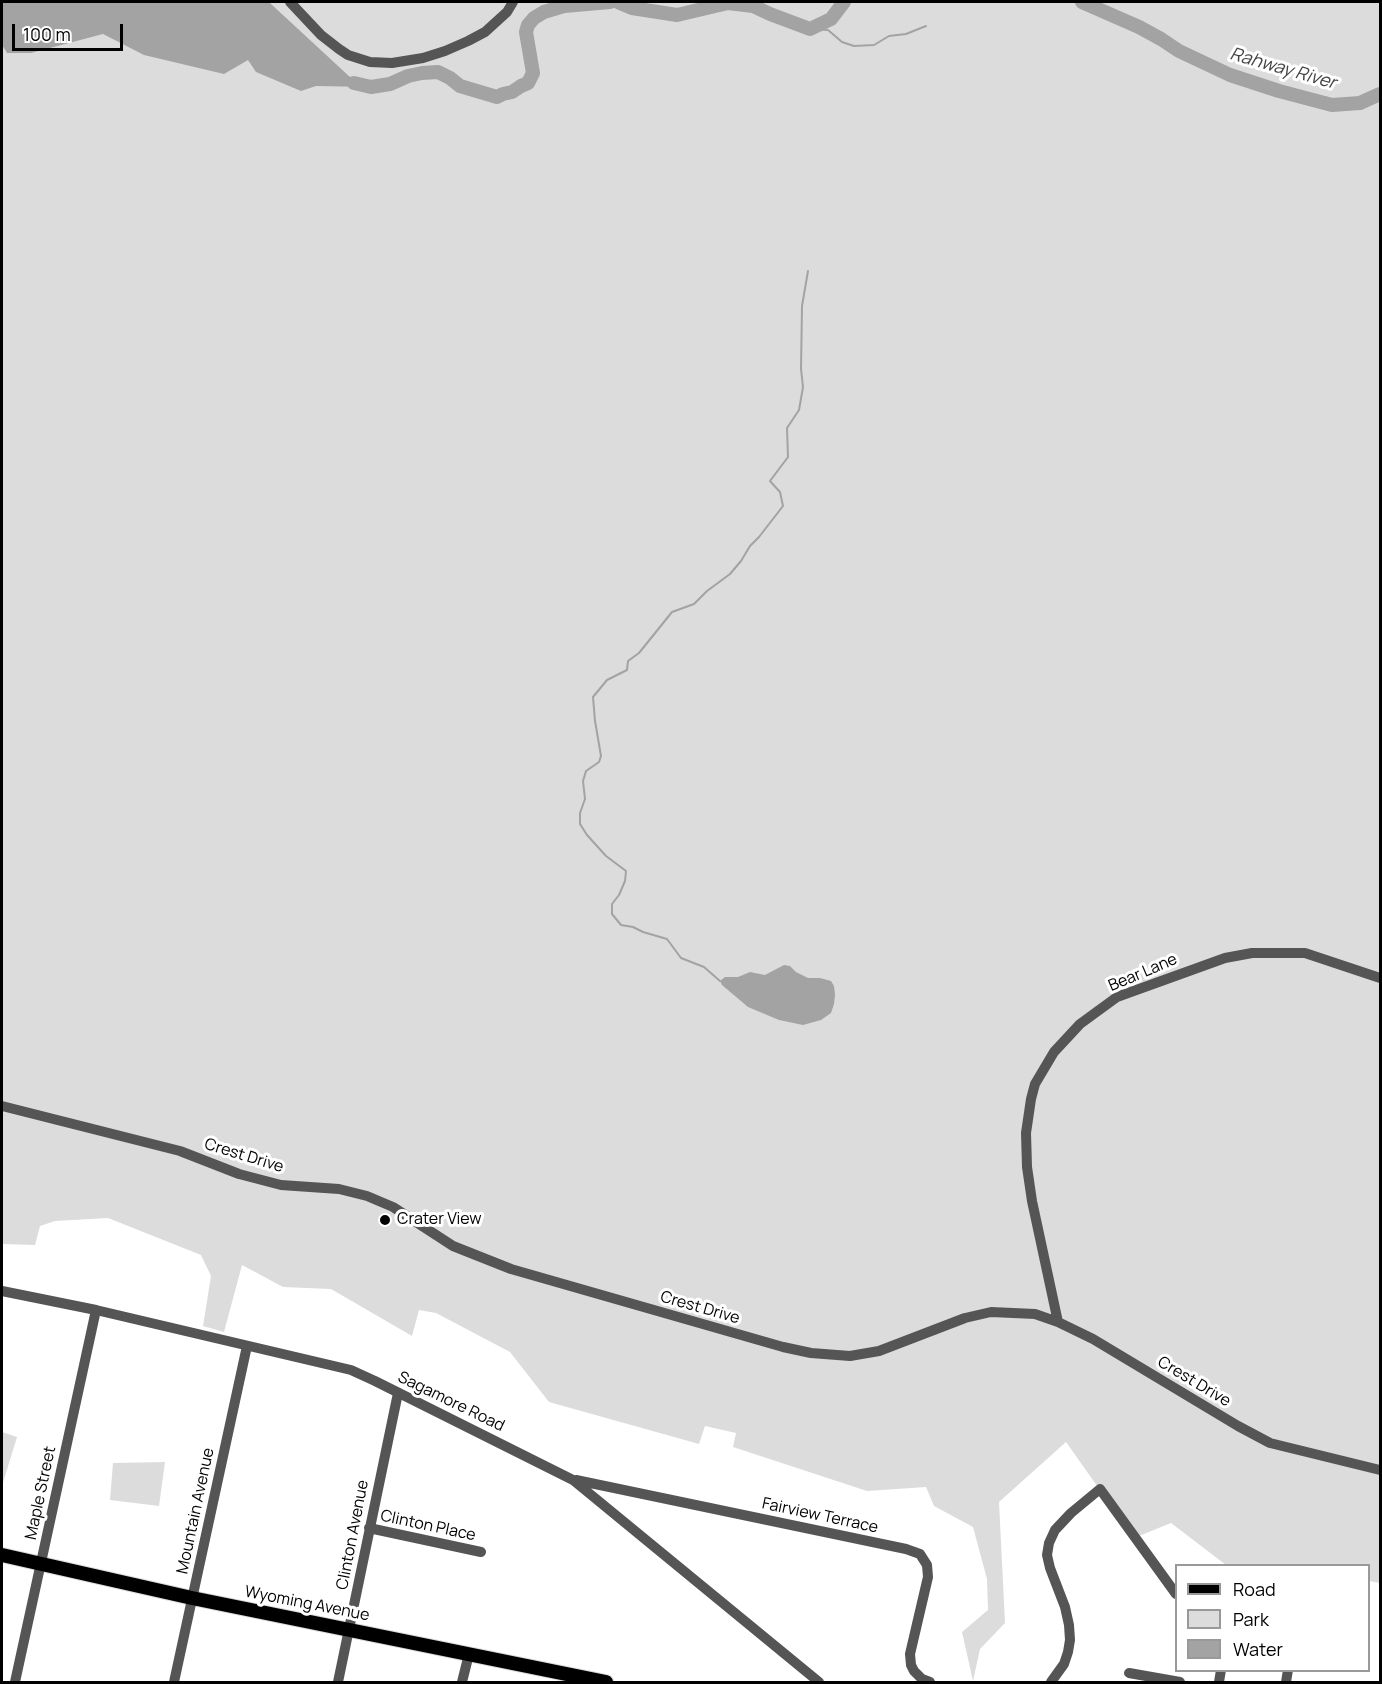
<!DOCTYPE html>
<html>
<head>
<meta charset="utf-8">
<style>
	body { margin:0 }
	#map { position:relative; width:1382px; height:1684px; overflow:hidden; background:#fff; font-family:Manrope,sans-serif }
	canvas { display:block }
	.frame { position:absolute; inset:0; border:3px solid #000; pointer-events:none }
	.legend { position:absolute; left:1175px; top:1564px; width:195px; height:108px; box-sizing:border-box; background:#fff; border:2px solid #999; margin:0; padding:8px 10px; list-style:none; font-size:18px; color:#000 }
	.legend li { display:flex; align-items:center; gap:12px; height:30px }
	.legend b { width:30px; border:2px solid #999 }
	.scale { position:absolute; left:12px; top:24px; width:111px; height:27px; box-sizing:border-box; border:3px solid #000; border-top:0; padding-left:8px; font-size:18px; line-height:21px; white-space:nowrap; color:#000; -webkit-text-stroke:4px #fff; paint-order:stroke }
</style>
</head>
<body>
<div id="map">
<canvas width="1382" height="1684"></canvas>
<div class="frame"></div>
<ul class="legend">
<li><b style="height:8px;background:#000"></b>Road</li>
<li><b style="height:16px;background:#dcdcdc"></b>Park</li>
<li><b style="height:16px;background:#a3a3a3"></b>Water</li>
</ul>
<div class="scale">100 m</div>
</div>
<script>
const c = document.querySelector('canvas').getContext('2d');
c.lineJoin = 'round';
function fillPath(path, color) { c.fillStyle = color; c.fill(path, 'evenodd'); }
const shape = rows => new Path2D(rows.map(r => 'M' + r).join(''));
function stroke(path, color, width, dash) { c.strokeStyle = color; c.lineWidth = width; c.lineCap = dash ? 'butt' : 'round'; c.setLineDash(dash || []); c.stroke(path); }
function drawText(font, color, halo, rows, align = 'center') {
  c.font = font + ' Manrope,sans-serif'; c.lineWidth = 6; c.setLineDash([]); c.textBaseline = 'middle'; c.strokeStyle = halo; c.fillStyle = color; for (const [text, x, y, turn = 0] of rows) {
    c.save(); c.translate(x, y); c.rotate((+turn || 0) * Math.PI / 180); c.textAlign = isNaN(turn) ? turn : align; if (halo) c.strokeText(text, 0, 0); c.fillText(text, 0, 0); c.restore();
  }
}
fillPath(shape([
	[269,2,1380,2,1380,1583,1369,1581,1368,1566,1226,1565,1171,1523,1134,1538,1066,1442,999,1502,1005,1623,980,1649,973,1681,962,1632,988,1610,987,1579,973,1527,934,1506,926,1487,867,1491,733,1447,736,1433,705,1426,699,1444,549,1402,510,1352,436,1313,419,1310,412,1336,331,1289,283,1287,242,1265,224,1332,203,1326,211,1276,201,1255,108,1218,55,1221,40,1226,35,1245,2,1244,2,45,7,53,103,34,248,60,369,86,349,76],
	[2,1432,17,1437,2,1486],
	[165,1462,159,1506,110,1500,113,1463]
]), '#dcdcdc');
fillPath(shape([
	[2,2,269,2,349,76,371,87,316,86,301,91,256,72,248,60,224,74,144,55,103,34,31,53,7,53,2,45],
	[784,965,790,966,796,972,808,978,820,978,831,981,834,986,835,995,834,1004,831,1013,821,1020,803,1025,779,1020,748,1007,722,985,720,981,725,977,738,977,750,972,765,975]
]), '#a3a3a3');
stroke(shape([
	[810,29,828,30,842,42,854,46,874,45,889,36,906,34,926,26],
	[720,981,704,967,681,958,667,939,643,932,633,927,621,925,612,914,612,904,619,895,625,881,626,871,606,856,587,835,580,824,580,813,585,799,583,781,586,771,599,762,601,756,595,721,593,697,607,680,627,670,628,661,639,653,672,612,694,604,707,591,730,574,741,561,750,546,759,537,783,506,780,492,770,481,788,457,787,428,799,410,803,387,801,369,802,306,808,271]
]), '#a3a3a3', 2);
stroke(shape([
	[618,2,632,8,677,15,728,3,753,6,770,14,810,29,831,19,844,2],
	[1082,2,1139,27,1161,39,1179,51,1230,75,1279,91,1332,105,1360,103,1380,94],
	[354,83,371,87,390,84,408,76,422,73,438,72,450,78,460,86,497,97,503,94,512,92,521,86,528,83,533,73,526,32,528,25,534,18,544,12,564,6,610,2]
]), '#a3a3a3', 14);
const major = shape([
	[2,1555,192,1598,606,1682]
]);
stroke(major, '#dbdbdb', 16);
stroke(shape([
	[290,2,321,35,339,49,348,55,370,62,392,63,423,58,445,51,468,41,485,32,507,12,513,2],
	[2,1106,180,1151,239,1174,281,1185,339,1189,367,1196,393,1207,453,1246,511,1269,783,1347,811,1353,850,1356,879,1351,965,1318,991,1312,1035,1314,1058,1322,1093,1339,1238,1426,1270,1443,1380,1470],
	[2,1291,96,1310,351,1370,375,1381,573,1480,819,1682],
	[1058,1322,1032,1201,1027,1167,1026,1133,1031,1099,1035,1084,1054,1052,1080,1024,1117,997,1225,958,1252,953,1305,953,1380,978],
	[576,1480,906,1549,920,1554,927,1565,928,1577,910,1654,911,1665,914,1671,922,1679,930,1682],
	[369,1528,481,1552],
	[1129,1673,1180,1682],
	[15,1682,96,1310],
	[174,1682,247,1346],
	[338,1682,398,1393],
	[462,1682,469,1654],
	[1051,1682,1064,1664,1068,1652,1070,1640,1069,1625,1065,1607,1050,1568,1047,1555,1049,1543,1055,1530,1071,1513,1100,1489,1176,1594],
	[1219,1682,1221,1670],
	[1286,1682,1288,1670]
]), '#555', 10);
stroke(major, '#000', 14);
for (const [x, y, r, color] of [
	[385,1220,6,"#000"]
]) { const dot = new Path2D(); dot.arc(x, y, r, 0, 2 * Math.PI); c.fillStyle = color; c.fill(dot); stroke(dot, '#fff', 2); }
drawText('16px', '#000', '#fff', [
	["Bear Lane",1143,973,-23],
	["Crest Drive",244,1156,17],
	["Crest Drive",700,1308,16],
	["Crest Drive",1194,1382,31],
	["Sagamore Road",451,1402,26],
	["Maple Street",41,1493,-78],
	["Mountain Avenue",196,1511,-78],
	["Fairview Terrace",820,1516,12],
	["Clinton Place",428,1526,12],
	["Clinton Avenue",353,1535,-79],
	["Wyoming Avenue",307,1604,11]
]);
drawText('16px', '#000', '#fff', [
	["Crater View",397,1220]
], 'left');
drawText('italic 18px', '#444', '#fff', [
	["Rahway River",1283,69,16]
]);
</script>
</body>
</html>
